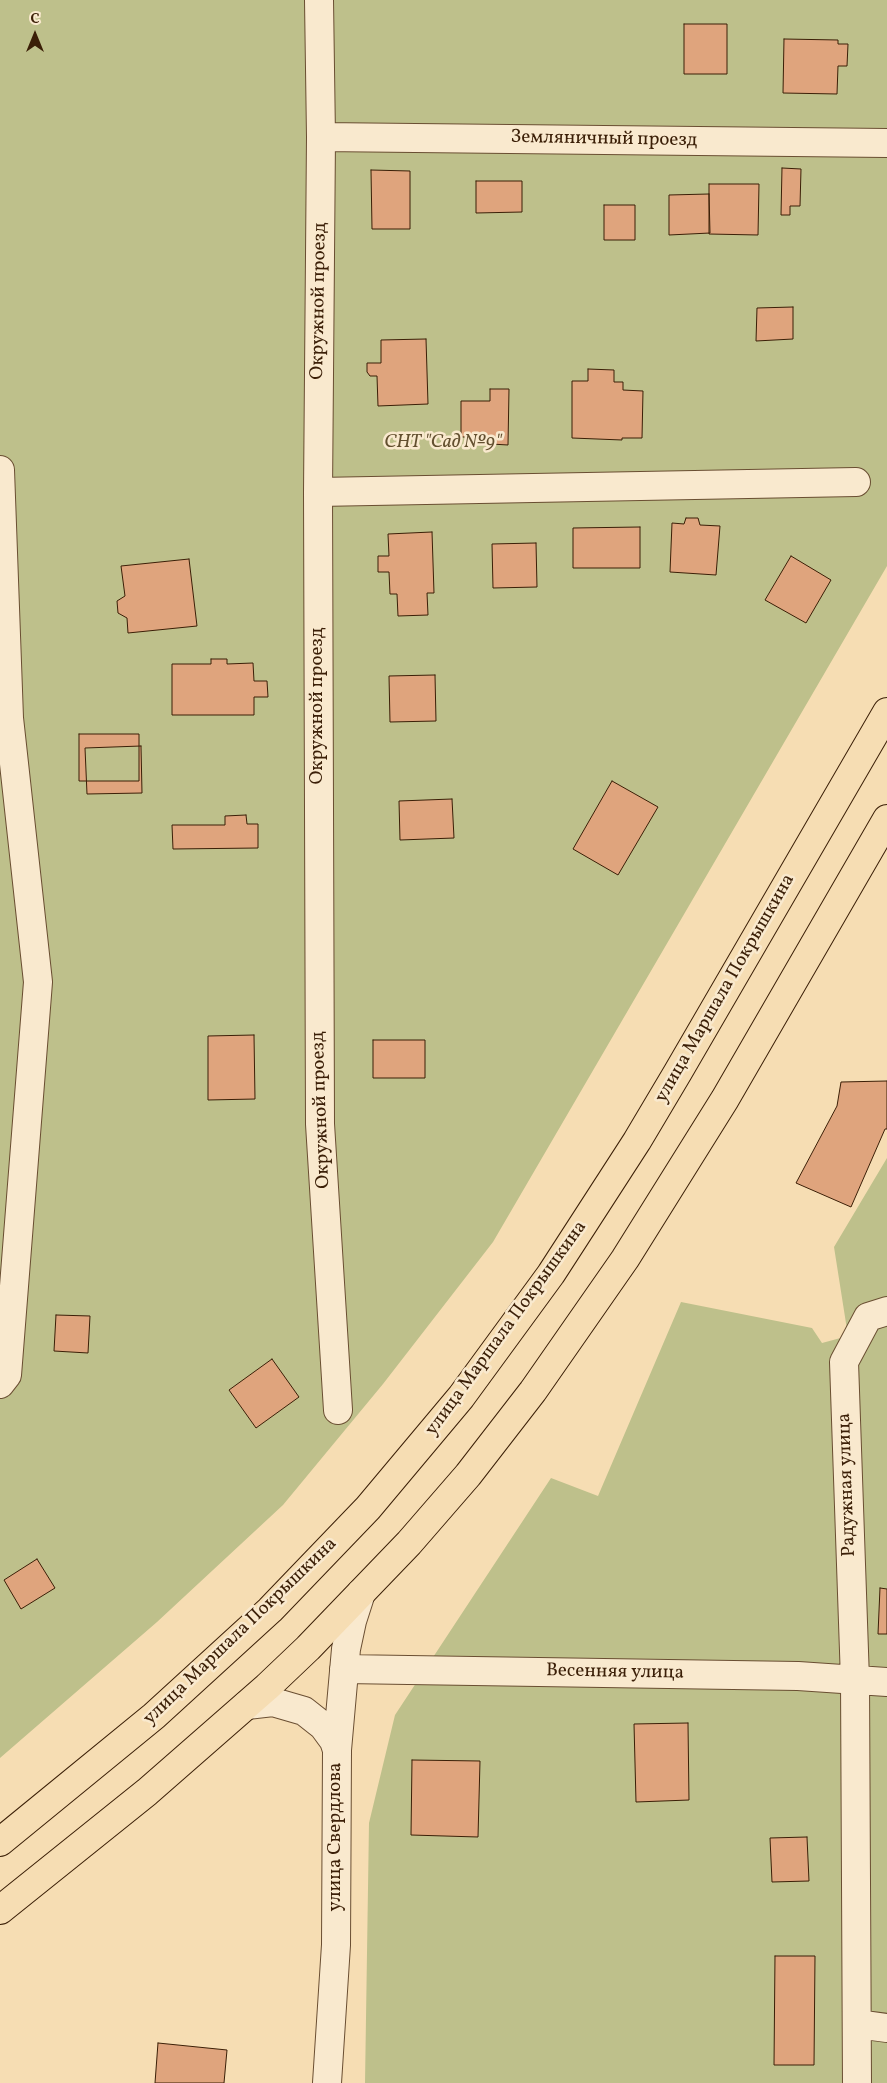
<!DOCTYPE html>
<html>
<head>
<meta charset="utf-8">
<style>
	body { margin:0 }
	#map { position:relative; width:887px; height:2083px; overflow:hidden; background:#f6ddb3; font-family:Vollkorn,serif }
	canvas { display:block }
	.north { position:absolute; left:10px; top:10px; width:50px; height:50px; -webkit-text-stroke:4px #f9e9ce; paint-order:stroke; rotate:0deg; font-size:14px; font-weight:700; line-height:20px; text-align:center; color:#3b1f07 }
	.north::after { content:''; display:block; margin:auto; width:18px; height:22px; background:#3b1f07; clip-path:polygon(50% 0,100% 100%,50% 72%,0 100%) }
</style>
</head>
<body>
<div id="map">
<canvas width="887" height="2083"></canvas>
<div class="north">С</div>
</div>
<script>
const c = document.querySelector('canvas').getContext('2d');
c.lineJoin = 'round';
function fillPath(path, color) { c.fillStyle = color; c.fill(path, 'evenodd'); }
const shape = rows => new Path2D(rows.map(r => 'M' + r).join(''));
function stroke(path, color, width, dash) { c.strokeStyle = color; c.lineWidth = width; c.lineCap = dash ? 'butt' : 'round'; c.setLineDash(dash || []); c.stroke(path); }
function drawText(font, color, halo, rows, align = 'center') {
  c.font = font + ' Vollkorn,serif'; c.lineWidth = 5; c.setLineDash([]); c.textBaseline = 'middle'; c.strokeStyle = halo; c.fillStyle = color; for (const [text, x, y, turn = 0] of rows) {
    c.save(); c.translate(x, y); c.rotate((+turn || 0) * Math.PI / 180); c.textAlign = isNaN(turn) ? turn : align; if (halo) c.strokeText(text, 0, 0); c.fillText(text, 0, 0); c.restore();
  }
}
fillPath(shape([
	[0,0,887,0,887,566,493,1242,383,1384,283,1505,157,1622,0,1758],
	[887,1158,887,2083,365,2083,369,1823,395,1715,551,1478,598,1496,681,1302,812,1328,822,1343,848,1336,834,1247]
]), '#bec08b');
const building = shape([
	[684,24,727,24,727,74,684,74,684,24],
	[784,39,838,40,838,44,848,44,847,66,838,66,837,94,783,93,784,39],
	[782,168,801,169,800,206,790,206,790,215,781,215,782,168],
	[371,170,410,171,410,229,372,229,371,170],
	[476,181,522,181,522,212,476,213,476,181],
	[709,184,759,184,758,235,709,234,709,184],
	[709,194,710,233,669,235,669,195,709,194],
	[604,205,635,205,635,240,604,240,604,205],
	[793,307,793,339,756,341,757,308,793,307],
	[426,339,428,404,378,406,377,376,370,376,367,372,367,363,381,363,381,340,426,339],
	[588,369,614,370,614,382,623,382,623,390,643,391,642,438,622,438,622,440,572,438,572,381,588,381,588,369],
	[490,389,509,389,508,445,491,444,491,437,461,437,461,401,490,401,490,389],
	[686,518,698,518,700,525,720,526,716,575,670,572,672,523,684,524,686,518],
	[640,527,640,568,573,568,573,528,640,527],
	[432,532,434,593,427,593,428,615,398,616,397,594,390,594,389,572,378,572,378,556,389,556,388,534,432,532],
	[536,543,537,587,493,588,492,544,536,543],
	[791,556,831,580,806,623,765,600,791,556],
	[189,559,197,626,128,633,127,618,118,613,117,601,125,596,121,566,189,559],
	[211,659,227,659,227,664,253,663,254,681,267,681,268,697,254,697,254,715,172,715,172,664,211,664,211,659],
	[435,675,436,721,390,722,389,676,435,675],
	[79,734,139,734,139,781,79,781,79,734],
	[141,746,142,793,87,794,85,748,141,746],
	[612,781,658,807,618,875,573,849,612,781],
	[452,799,454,838,400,840,399,801,452,799],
	[246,815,247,824,258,824,258,848,173,849,172,825,225,825,225,816,246,815],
	[254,1035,255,1099,208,1100,208,1036,254,1035],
	[373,1040,425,1040,425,1078,373,1078,373,1040],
	[887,1081,887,1129,885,1129,851,1207,796,1183,837,1106,841,1082,887,1081],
	[56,1315,90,1316,88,1353,54,1351,56,1315],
	[272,1359,299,1397,256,1428,229,1390,272,1359],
	[37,1559,55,1588,21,1609,4,1580,37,1559],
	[880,1588,887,1589,887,1634,878,1634,880,1588],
	[688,1723,689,1800,636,1802,634,1724,688,1723],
	[412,1760,480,1761,478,1837,411,1835,412,1760],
	[807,1837,809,1881,772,1882,770,1838,807,1837],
	[775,1956,815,1956,814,2065,774,2065,775,1956],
	[158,2043,227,2050,224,2083,155,2083,158,2043]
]);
fillPath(building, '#dfa47d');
stroke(building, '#3b1f07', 1);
const minor = shape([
	[319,0,321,137,318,492,320,1124,338,1410],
	[321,137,887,143],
	[0,470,9,718,38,982,7,1375,0,1384],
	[318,492,856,482],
	[344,1669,798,1676,887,1682],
	[247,1705,273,1702,304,1711,323,1726,334,1741,337,1750],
	[857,2024,887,2028],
	[327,2083,336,1945,337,1750,346,1649,352,1621,361,1593],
	[857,2083,855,1680,844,1362,868,1317,887,1311]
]);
const major = shape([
	[0,1842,154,1716,270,1610,368,1508,461,1397,551,1274,637,1141,678,1072,887,712],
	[0,1910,147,1792,267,1687,308,1648,409,1543,468,1475,533,1391,625,1259,725,1099,887,819]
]);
stroke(minor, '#6a4e32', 30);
stroke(major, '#3b1f07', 30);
stroke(minor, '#f9e9ce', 28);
stroke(major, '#f6ddb3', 28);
drawText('19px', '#3b1f07', '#f9e9ce', [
	["Земляничный проезд",604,140,1],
	["Окружной проезд",320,301,-89],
	["Окружной проезд",319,706,-90],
	["улица Маршала Покрышкина",726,989,-60],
	["Окружной проезд",322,1110,-92],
	["улица Маршала Покрышкина",507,1329,-54],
	["Радужная улица",848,1485,-92],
	["улица Маршала Покрышкина",241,1632,-44],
	["Весенняя улица",615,1673,1],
	["улица Свердлова",337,1837,-90]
]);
drawText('italic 19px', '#624f2f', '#f9e9ce', [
	["СНТ \"Сад №9\"",443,444]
]);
</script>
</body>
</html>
